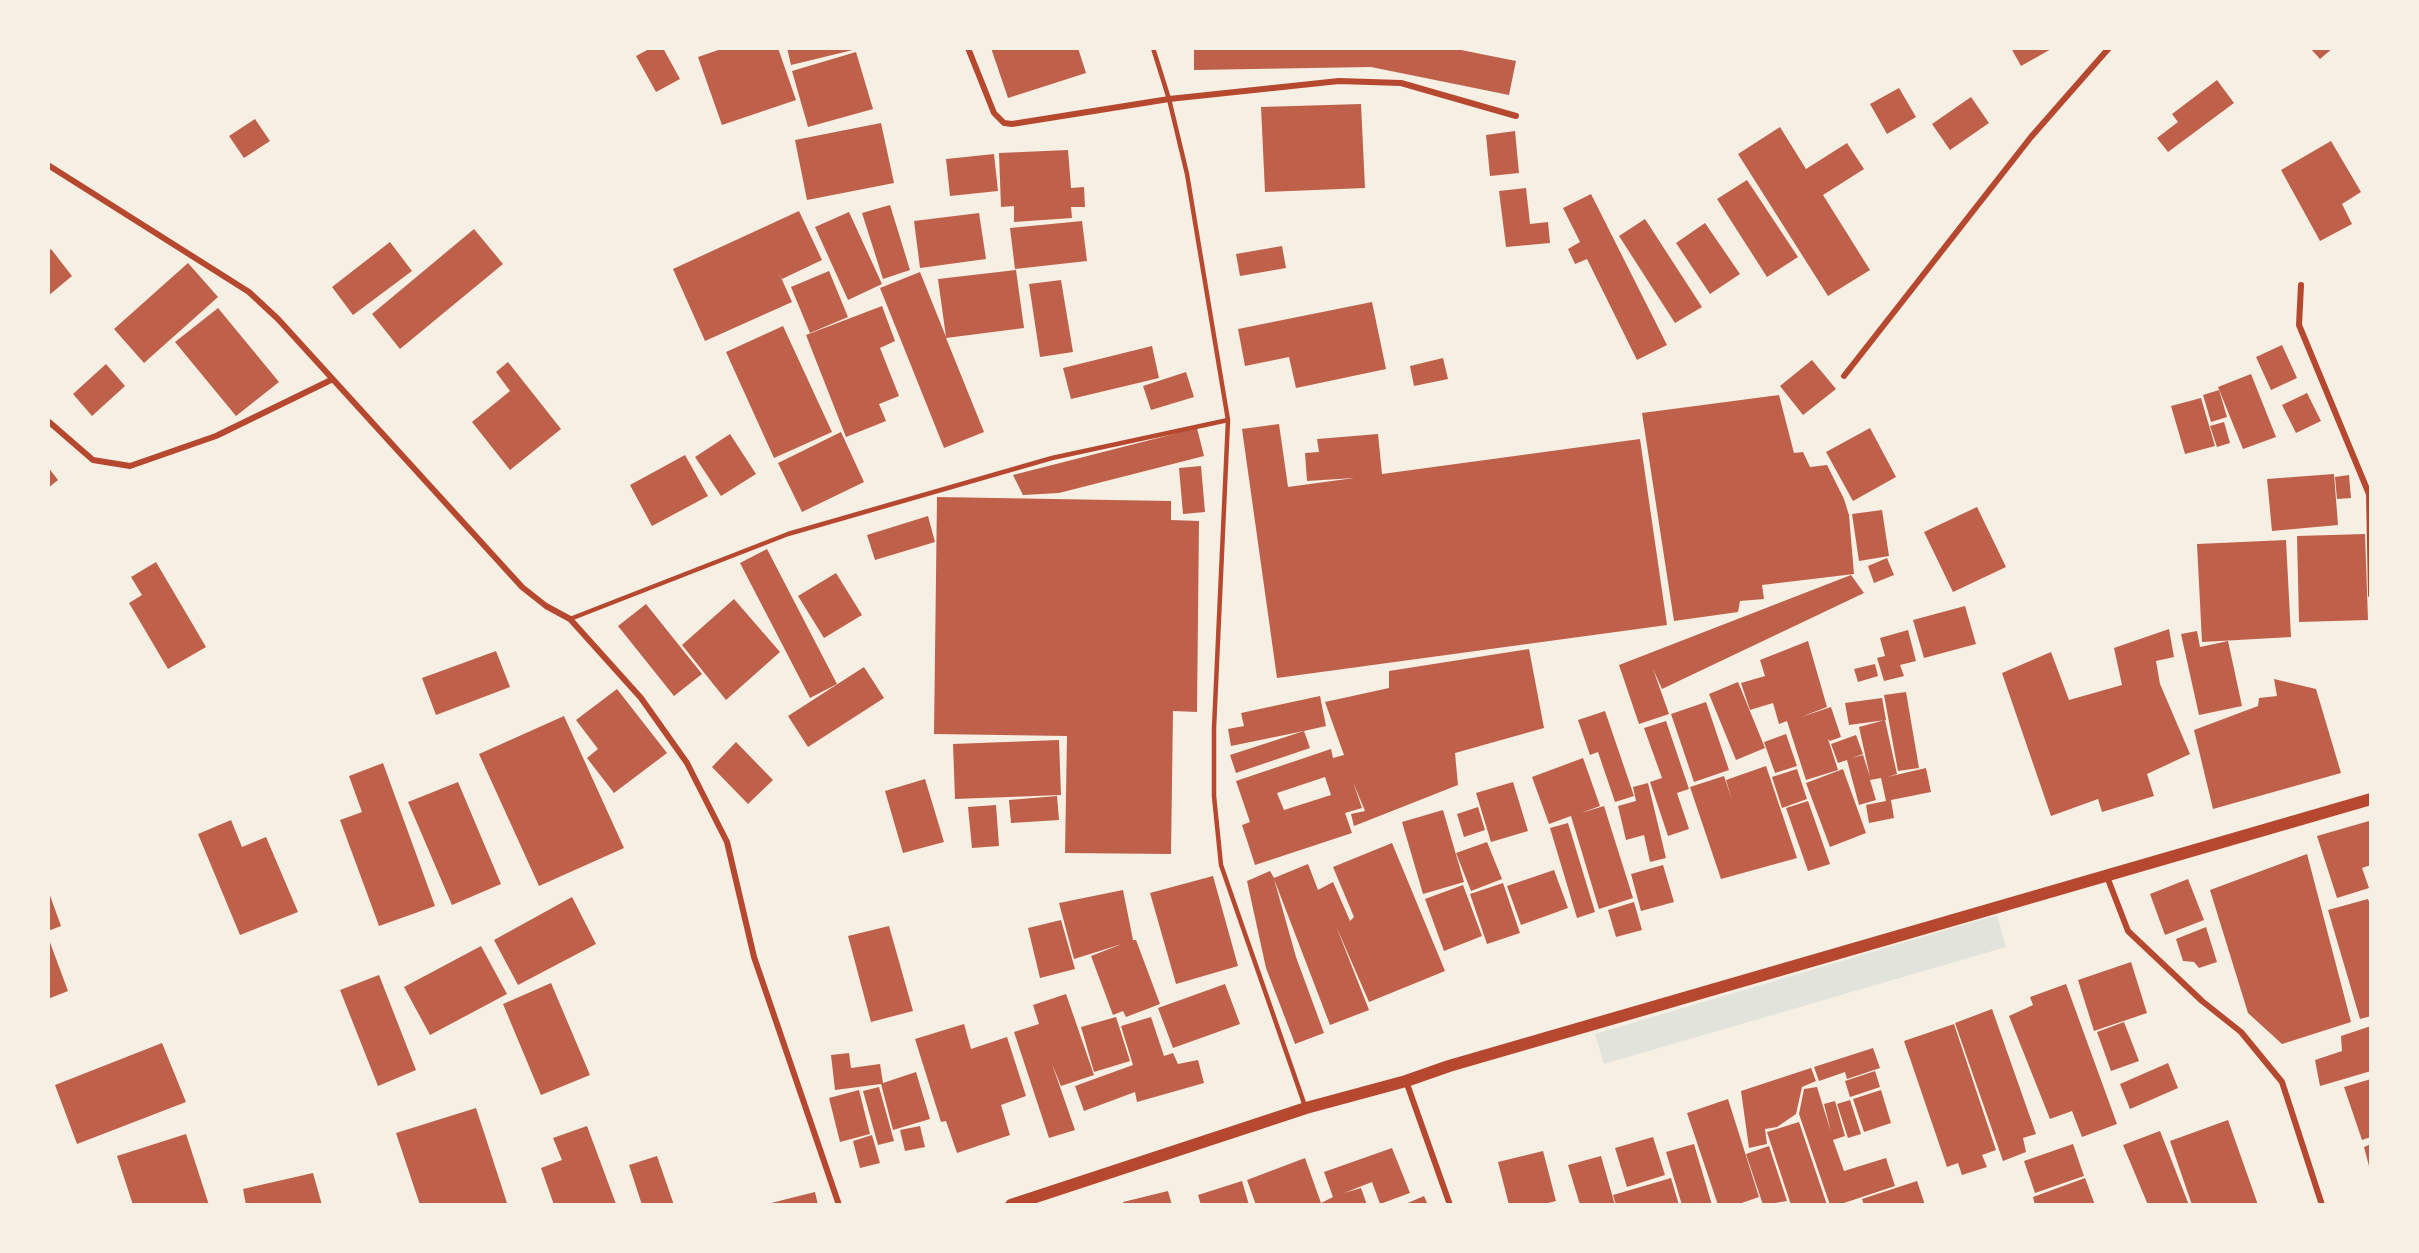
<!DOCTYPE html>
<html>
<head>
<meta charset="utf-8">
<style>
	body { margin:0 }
	#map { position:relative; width:2419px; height:1253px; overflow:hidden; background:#f6efe4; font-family:"Titillium Web",sans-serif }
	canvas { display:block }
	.frame { position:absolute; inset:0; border:50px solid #f6efe4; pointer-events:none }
</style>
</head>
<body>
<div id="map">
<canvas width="2419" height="1253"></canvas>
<div class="frame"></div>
</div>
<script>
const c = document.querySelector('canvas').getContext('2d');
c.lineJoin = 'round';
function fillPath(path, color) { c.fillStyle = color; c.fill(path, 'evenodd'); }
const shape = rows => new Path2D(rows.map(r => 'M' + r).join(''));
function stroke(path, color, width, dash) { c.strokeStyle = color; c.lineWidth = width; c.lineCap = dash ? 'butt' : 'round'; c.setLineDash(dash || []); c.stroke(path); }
fillPath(shape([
	[1997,915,2006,947,1604,1064,1595,1034]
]), '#e2e4dc');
fillPath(shape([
	[651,48,663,48,680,79,656,92,636,56],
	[724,48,778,48,796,100,722,125,698,57],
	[787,48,857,48,857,49,791,65],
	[991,48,1078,48,1086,73,1008,98],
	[1194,48,1451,48,1516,61,1509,95,1371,67,1194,70],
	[2011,48,2053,48,2021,66],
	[2310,48,2333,48,2320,59],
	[856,52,873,109,808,127,792,71],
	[2217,80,2234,103,2168,152,2157,138,2178,122,2172,114],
	[1899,88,1916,117,1887,134,1870,104],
	[1971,97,1989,123,1950,150,1932,124],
	[1361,104,1365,188,1265,192,1261,107],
	[255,119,270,141,244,158,229,136],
	[881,123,894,183,807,200,795,140],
	[1780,127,1806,169,1847,143,1864,169,1823,195,1870,270,1828,296,1738,154],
	[1515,131,1519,173,1490,176,1486,135],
	[2331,141,2361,192,2342,204,2352,224,2320,241,2281,170],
	[1068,150,1071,188,1084,187,1085,207,1071,207,1072,218,1014,222,1014,206,1001,207,999,153],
	[994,154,998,191,950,196,946,159],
	[1747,180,1798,257,1767,277,1717,199],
	[1526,188,1530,224,1548,222,1550,243,1506,247,1499,191],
	[1591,194,1667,345,1637,360,1587,259,1575,264,1568,249,1580,242,1563,208],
	[890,205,910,270,883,279,862,213],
	[799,211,822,260,782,279,779,273,792,302,705,341,673,269],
	[849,212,882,284,848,300,815,227],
	[979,213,986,259,920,268,914,221],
	[1645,219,1702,307,1675,323,1619,236],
	[1082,221,1087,261,1015,269,1010,228],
	[1705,223,1740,274,1710,294,1676,243],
	[474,229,503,264,400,349,372,314],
	[390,242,412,271,353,315,332,287],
	[1282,246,1286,268,1240,276,1236,254],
	[51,249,72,276,48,296,48,251],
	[188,263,218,297,144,363,114,329],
	[1016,270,1024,328,946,338,984,432,944,448,880,288,920,272,946,337,938,279],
	[829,271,848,317,810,333,791,287],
	[1061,280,1073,352,1040,357,1029,284],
	[1372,302,1386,369,1296,388,1289,357,1245,366,1238,329],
	[882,306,895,341,880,348,899,396,879,404,886,421,846,437,806,335],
	[218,308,279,382,236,416,175,342],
	[783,326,832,432,774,458,726,352],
	[2282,345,2297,378,2271,390,2256,357],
	[1152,346,1159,378,1071,399,1063,368],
	[1443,358,1448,379,1414,386,1410,366],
	[1812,360,1836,389,1803,415,1780,386],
	[508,362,561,429,510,470,472,422,510,391,496,372],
	[106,364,125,386,92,416,73,394],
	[1186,372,1194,397,1151,410,1143,386],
	[2251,374,2276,437,2243,449,2218,387],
	[2219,390,2227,417,2211,422,2203,395],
	[2307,393,2321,421,2296,433,2282,405],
	[1779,395,1794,453,1803,452,1810,467,1827,465,1844,499,1849,515,1854,574,1762,585,1764,599,1740,601,1738,612,1674,621,1642,413],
	[2201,398,2215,446,2185,454,2171,406],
	[2224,422,2230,443,2217,447,2210,426],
	[1279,424,1288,487,1354,478,1307,481,1305,453,1319,452,1317,439,1378,434,1382,474,1640,439,1667,625,1277,678,1242,429],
	[1197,428,1204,456,1059,493,1023,495,1013,475],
	[1870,428,1896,477,1853,501,1826,452],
	[841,432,864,482,802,512,778,463],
	[730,434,756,474,721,496,695,457],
	[685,455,708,496,652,526,630,485],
	[1201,466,1205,512,1183,514,1179,468],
	[48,467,58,480,48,488],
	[2334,474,2338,525,2272,531,2267,479],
	[2349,475,2351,498,2337,499,2335,477],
	[937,497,1171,501,1171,520,1199,521,1197,712,1173,711,1171,854,1065,853,1067,736,934,734],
	[1977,507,2006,567,1953,592,1924,532],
	[1882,510,1889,556,1859,561,1852,514],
	[928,516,935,542,875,560,867,535],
	[2365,534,2368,620,2299,622,2297,536],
	[2286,540,2291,637,2202,642,2197,544],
	[767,549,837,684,810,698,740,563],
	[1887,558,1894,575,1874,583,1868,566],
	[156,562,206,647,168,669,129,603,142,595,131,577],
	[836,573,862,615,824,638,798,596],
	[1851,575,1864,593,1662,689,1653,669,1669,714,1639,724,1619,665],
	[734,599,780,652,726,700,682,645],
	[646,604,702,674,674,696,618,626],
	[1965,606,1976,644,1924,658,1913,620],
	[2169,629,2174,657,2156,661,2160,684,2190,754,2147,774,2154,796,2102,812,2098,799,2051,816,2002,673,2051,652,2069,700,2122,685,2114,648],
	[1908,630,1916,661,1900,665,1904,676,1884,681,1877,658,1885,656,1880,638],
	[2197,631,2200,647,2228,641,2242,706,2199,715,2181,634],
	[1808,641,1827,707,1801,717,1831,707,1841,737,1830,741,1828,739,1838,770,1806,780,1787,721,1779,724,1773,703,1750,710,1741,683,1765,676,1760,660],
	[1529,649,1544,728,1455,753,1458,785,1354,826,1351,814,1365,811,1353,782,1362,808,1345,813,1352,833,1255,865,1242,825,1250,822,1236,781,1331,749,1333,758,1344,755,1325,702,1389,688,1389,671],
	[1325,777,1331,795,1284,810,1277,793],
	[496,651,510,687,436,715,422,678],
	[1875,664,1878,676,1858,682,1854,669],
	[864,667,884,698,808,747,788,716],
	[2274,679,2316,689,2341,773,2213,809,2194,730,2258,706,2259,698,2277,696],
	[1738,682,1765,748,1736,760,1709,694],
	[617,689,667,753,614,793,587,758,598,749,576,720],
	[1906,692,1919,768,1898,771,1884,695],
	[1320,696,1326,726,1304,731,1310,748,1236,773,1230,755,1304,731,1231,746,1228,729,1244,726,1241,713],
	[1882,698,1886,720,1849,725,1845,703],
	[1706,702,1729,770,1694,782,1671,714],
	[1605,711,1634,796,1615,802,1598,752,1590,755,1578,720],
	[564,716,624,848,539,886,479,754],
	[1885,720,1897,774,1887,777,1926,768,1931,792,1891,800,1894,818,1869,823,1866,805,1886,801,1881,778,1870,780,1876,800,1859,805,1847,760,1838,763,1831,744,1856,735,1863,754,1852,758,1863,755,1870,777,1859,727],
	[1666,721,1689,789,1677,793,1689,829,1668,836,1650,782,1662,778,1644,728],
	[1786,734,1797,766,1775,773,1764,742],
	[1059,740,1061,795,955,799,953,744],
	[736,742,773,780,748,804,712,767],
	[1583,758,1600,806,1581,813,1604,806,1633,898,1599,909,1571,816,1549,824,1532,777],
	[383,763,435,906,379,926,340,820,362,812,349,776],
	[1766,766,1797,858,1721,879,1690,787,1724,776,1732,800,1726,780],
	[1797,769,1807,799,1782,808,1772,777],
	[1843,769,1866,833,1830,847,1806,783],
	[925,779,944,842,903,853,885,791],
	[458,782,501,884,452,905,408,802],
	[1513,782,1528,831,1491,842,1476,793],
	[1648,783,1666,858,1650,862,1644,835,1626,840,1618,806,1636,801,1633,787],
	[1057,796,1059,820,1011,823,1009,800],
	[1808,801,1830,864,1808,871,1786,808],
	[996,805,999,846,972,848,968,807],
	[1478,807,1485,830,1464,837,1457,814],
	[1443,810,1464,882,1423,894,1402,822],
	[231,820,242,847,266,837,298,912,240,935,198,834],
	[2369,821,2371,865,2362,868,2369,888,2337,898,2317,836],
	[1568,823,1595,912,1577,918,1550,828],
	[1487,842,1502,879,1471,891,1456,853],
	[1392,843,1445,971,1369,1002,1336,926,1369,1010,1330,1025,1274,879,1296,957,1324,1033,1295,1044,1266,968,1247,881,1270,871,1274,878,1308,864,1318,890,1333,882,1350,921,1354,917,1333,867],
	[2307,854,2351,1022,2282,1044,2248,1013,2210,890],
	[1663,865,1674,902,1641,911,1631,874],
	[1554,870,1568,908,1521,925,1507,886],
	[1213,876,1238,966,1176,984,1150,893],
	[2188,879,2204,920,2165,935,2150,894],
	[1503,883,1520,933,1487,944,1470,894],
	[1463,885,1482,936,1444,951,1425,899],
	[48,890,61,926,48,931],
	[1123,890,1133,940,1136,940,1160,1004,1126,1017,1123,1011,1113,1015,1091,956,1122,944,1074,959,1059,903],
	[572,897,596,944,518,985,494,940],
	[2368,899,2371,907,2371,1016,2360,1019,2328,910],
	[1634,902,1642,930,1616,937,1608,910],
	[1061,920,1075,969,1040,978,1028,928],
	[889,926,913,1011,871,1022,848,936],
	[2206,927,2217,962,2199,968,2194,962,2183,961,2176,939],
	[48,937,68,991,48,999],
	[481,946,507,994,430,1035,404,987],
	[2131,962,2147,1013,2094,1031,2078,980],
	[379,975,416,1070,378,1086,340,990],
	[551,983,590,1075,541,1095,503,1004],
	[1225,984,1240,1024,1173,1048,1158,1008],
	[2066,984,2117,1124,2082,1137,2072,1111,2050,1119,2009,1016,2033,1005,2030,997],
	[1066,994,1094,1075,1061,1086,1052,1064,1075,1130,1049,1138,1014,1032,1039,1024,1033,1005],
	[1992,1009,2036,1134,2023,1138,2026,1152,2003,1161,1955,1023],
	[1116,1017,1130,1061,1094,1072,1081,1027],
	[1151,1017,1164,1056,1173,1053,1178,1064,1198,1060,1204,1083,1137,1102,1135,1092,1084,1111,1075,1086,1133,1065,1121,1026],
	[2124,1022,2139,1061,2111,1071,2097,1032],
	[964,1024,971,1049,1007,1037,1026,1096,1001,1105,1010,1135,957,1153,946,1121,941,1122,915,1039],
	[1954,1024,1996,1150,1982,1155,1987,1167,1962,1175,1958,1163,1947,1167,1904,1041],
	[2371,1026,2371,1071,2320,1086,2315,1060,2342,1051,2341,1036],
	[162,1043,186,1102,77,1144,55,1085],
	[1873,1048,1880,1068,1847,1079,1845,1072,1819,1081,1814,1067],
	[849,1053,851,1068,880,1064,883,1083,916,1072,930,1119,893,1130,881,1084,835,1090,831,1055],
	[2168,1063,2178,1088,2130,1109,2120,1084],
	[1811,1068,1816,1081,1802,1087,1796,1114,1777,1127,1765,1129,1767,1144,1749,1148,1741,1091],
	[1875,1071,1880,1087,1850,1097,1845,1081],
	[2371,1079,2371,1137,2362,1140,2344,1087],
	[879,1087,894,1141,878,1145,863,1091],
	[1817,1087,1831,1132,1824,1104,1835,1101,1845,1136,1833,1140,1844,1171,1886,1158,1895,1186,1838,1205,1830,1205,1799,1114,1804,1089],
	[859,1090,870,1134,840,1142,829,1098],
	[1881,1090,1891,1123,1864,1132,1853,1099],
	[1728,1099,1759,1197,1736,1205,1718,1205,1687,1113],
	[1850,1100,1861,1134,1848,1138,1837,1104],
	[476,1108,507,1203,420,1205,396,1133],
	[2228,1120,2258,1205,2192,1205,2170,1141],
	[1799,1122,1827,1205,1791,1205,1767,1132],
	[587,1126,616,1204,554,1205,541,1168,562,1160,553,1138],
	[920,1126,925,1147,905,1151,900,1130],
	[2160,1131,2189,1205,2148,1205,2123,1145],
	[186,1134,209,1205,133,1205,117,1156],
	[872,1135,880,1163,860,1168,853,1141],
	[1653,1137,1665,1175,1627,1187,1615,1148],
	[1694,1144,1712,1205,1682,1205,1666,1152],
	[2073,1144,2084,1176,2035,1193,2024,1161],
	[2371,1144,2371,1170,2370,1170,2364,1147],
	[1769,1146,1787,1201,1763,1205,1746,1154],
	[1392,1148,1410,1193,1380,1204,1372,1182,1344,1193,1361,1188,1367,1205,1256,1205,1247,1180,1305,1158,1321,1203,1333,1197,1324,1172],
	[1543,1151,1556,1201,1541,1205,1509,1205,1498,1162],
	[657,1156,674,1205,642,1205,629,1165],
	[1601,1156,1615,1205,1580,1205,1568,1165],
	[313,1173,322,1205,246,1205,243,1189],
	[1671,1178,1679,1205,1616,1205,1613,1195],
	[2085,1178,2095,1205,2035,1205,2033,1197],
	[1242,1181,1249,1205,1201,1205,1198,1195],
	[1917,1181,1925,1205,1864,1205,1862,1199],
	[1168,1191,1172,1205,1124,1205,1123,1202],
	[815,1192,818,1205,767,1205,767,1204],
	[1424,1196,1428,1205,1403,1205]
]), '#bf614a');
stroke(shape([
	[1153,48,1169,99,1187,174,1228,420,1214,728,1214,796,1221,865,1305,1106],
	[570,619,788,534,1052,458,1228,420]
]), '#b5482f', 4.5);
stroke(shape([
	[968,48,994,113,1004,123,1012,124,1169,99,1339,81,1401,83,1516,116],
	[48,165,249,292,278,319,522,587,546,606,570,619,641,698,687,763,727,842,754,957,839,1205],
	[2301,285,2299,325,2369,494,2371,595],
	[1844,376,2031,137,2109,48],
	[48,421,93,460,130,466,216,436,331,380],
	[2106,874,2128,931,2202,1001,2241,1032,2282,1082,2322,1205],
	[1406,1081,1450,1205]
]), '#b5482f', 6);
stroke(shape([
	[1011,1205,1306,1108,1406,1081,1449,1066,2371,799]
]), '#b5482f', 12);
</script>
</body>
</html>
